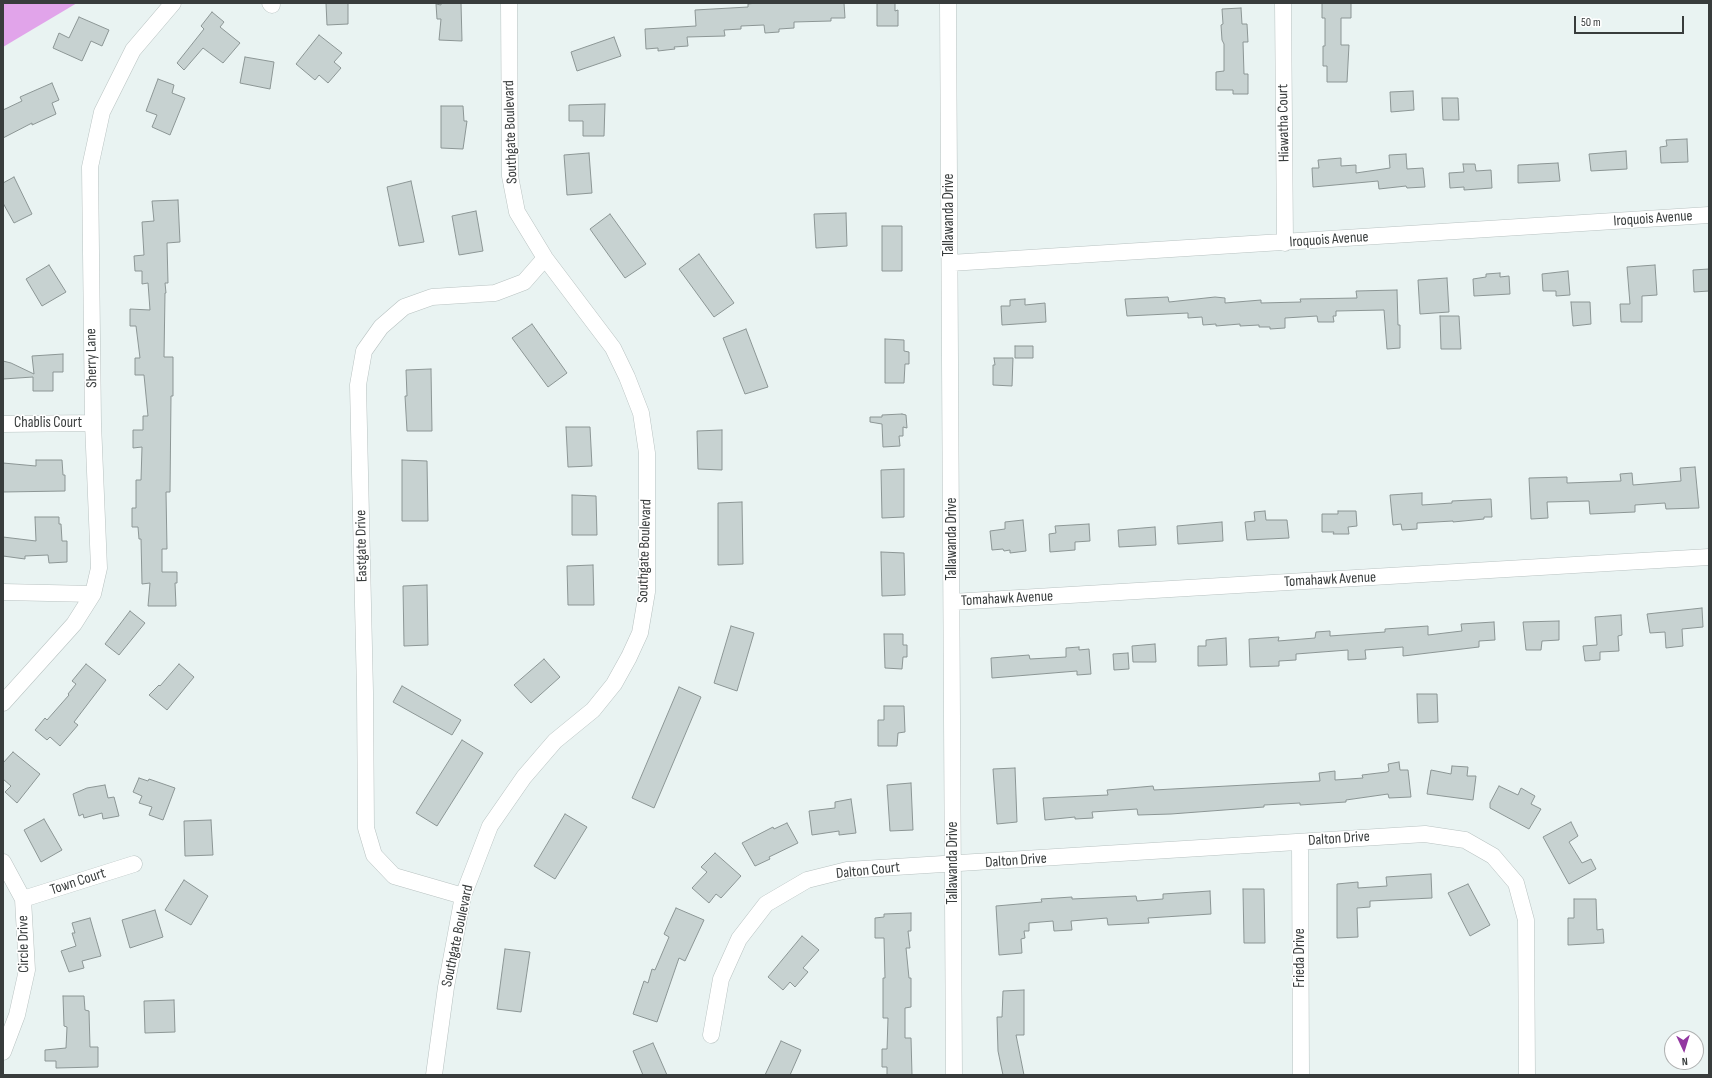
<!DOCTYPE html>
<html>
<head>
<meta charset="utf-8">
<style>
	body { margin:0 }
	#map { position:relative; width:1712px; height:1078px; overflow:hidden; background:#e9f3f2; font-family:"Sofia Sans Condensed",sans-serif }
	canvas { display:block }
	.frame { position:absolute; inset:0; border:4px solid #383c3c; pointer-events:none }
	.north { position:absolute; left:1664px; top:1030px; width:40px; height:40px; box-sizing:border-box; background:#fff; border:1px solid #afb1b1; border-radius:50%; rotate:176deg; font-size:11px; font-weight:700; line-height:16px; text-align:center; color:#383c3c }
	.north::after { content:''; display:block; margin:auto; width:14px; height:18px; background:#9337a1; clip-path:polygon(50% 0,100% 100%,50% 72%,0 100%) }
	.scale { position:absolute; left:1574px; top:16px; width:110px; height:18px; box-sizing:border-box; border:2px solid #383c3c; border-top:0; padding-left:5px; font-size:12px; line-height:14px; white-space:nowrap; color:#383c3c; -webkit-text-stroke:3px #fff; paint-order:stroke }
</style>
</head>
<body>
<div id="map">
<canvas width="1712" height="1078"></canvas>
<div class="frame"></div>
<div class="north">N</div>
<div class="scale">50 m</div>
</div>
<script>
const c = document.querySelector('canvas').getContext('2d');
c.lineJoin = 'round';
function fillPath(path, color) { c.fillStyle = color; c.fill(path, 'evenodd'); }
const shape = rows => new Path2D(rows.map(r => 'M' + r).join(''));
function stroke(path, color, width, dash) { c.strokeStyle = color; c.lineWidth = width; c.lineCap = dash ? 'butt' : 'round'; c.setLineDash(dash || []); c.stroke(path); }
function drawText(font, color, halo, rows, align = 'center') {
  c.font = font + ' "Sofia Sans Condensed",sans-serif'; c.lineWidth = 3; c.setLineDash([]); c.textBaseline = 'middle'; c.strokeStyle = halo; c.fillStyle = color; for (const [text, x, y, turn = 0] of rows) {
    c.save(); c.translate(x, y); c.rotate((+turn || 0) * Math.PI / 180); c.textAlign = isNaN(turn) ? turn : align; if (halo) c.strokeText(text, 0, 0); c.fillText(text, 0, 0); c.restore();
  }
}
fillPath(shape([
	[3,3,77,3,3,47]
]), '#e1a4ea');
const building = shape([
	[326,3,348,3,348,24,327,25,326,3],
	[441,3,461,3,462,41,439,40,441,19,437,19,436,4,441,5,441,3],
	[756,3,844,3,845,18,831,18,831,21,794,22,794,28,779,29,779,32,765,33,764,25,741,26,741,29,724,30,725,36,687,37,688,46,674,47,675,49,658,51,658,48,646,49,645,29,696,26,695,10,748,7,748,4,756,3],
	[877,3,895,3,895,11,898,10,898,26,877,26,877,3],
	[1322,3,1351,3,1351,18,1341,18,1341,45,1349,45,1347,82,1327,82,1327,66,1323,66,1323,46,1325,46,1325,18,1322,18,1322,3],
	[1241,8,1242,24,1247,24,1248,42,1243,42,1244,74,1248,74,1248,94,1233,94,1233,90,1216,90,1216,72,1224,71,1224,44,1222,40,1221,25,1223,24,1222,9,1241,8],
	[212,12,224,22,220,27,240,43,223,63,203,48,184,70,177,63,204,29,201,26,212,12],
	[79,17,109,30,102,46,91,41,82,61,53,48,59,33,69,38,79,17],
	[319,35,342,53,334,62,341,68,328,83,319,75,315,80,296,64,319,35],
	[614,37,621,56,577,71,571,52,614,37],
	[245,57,274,62,270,89,240,83,245,57],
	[158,79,174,85,172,93,185,98,170,135,152,127,157,115,146,111,158,79],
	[52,83,59,100,52,103,56,114,32,125,32,123,3,138,3,110,22,101,20,97,52,83],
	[1413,91,1414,110,1391,112,1390,92,1413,91],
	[1442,98,1458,98,1459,120,1443,120,1442,98],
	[605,104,604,136,583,136,583,121,569,121,569,105,605,104],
	[441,106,463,106,464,121,467,121,463,149,441,148,441,106],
	[1687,139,1688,162,1661,163,1660,147,1667,146,1666,140,1687,139],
	[1626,151,1627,169,1591,171,1589,154,1626,151],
	[589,153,592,193,567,195,564,155,589,153],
	[1406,154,1407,169,1423,168,1425,187,1407,188,1406,186,1379,189,1378,181,1313,187,1312,168,1319,168,1318,160,1341,158,1341,166,1356,165,1356,173,1390,168,1389,155,1406,154],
	[1558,163,1560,181,1518,183,1518,165,1558,163],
	[1463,164,1475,164,1476,171,1491,170,1492,188,1464,190,1464,187,1450,188,1449,173,1464,172,1463,164],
	[14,177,32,214,14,223,3,203,3,183,14,177],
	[411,181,424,242,399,246,387,187,411,181],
	[178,200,180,242,167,243,168,283,165,283,166,293,165,293,164,357,173,357,173,396,171,396,170,492,166,492,167,549,162,549,162,572,177,572,177,583,175,583,176,606,148,606,150,583,142,584,141,539,139,539,138,527,132,527,132,508,136,508,136,480,141,480,142,447,133,448,133,430,143,430,143,416,148,416,144,375,135,375,135,358,140,358,136,326,130,326,130,309,150,310,148,283,142,284,142,271,135,271,134,256,144,255,142,222,154,221,152,201,178,200],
	[476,211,483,251,459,255,452,216,476,211],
	[846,213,847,246,816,248,814,214,846,213],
	[610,214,646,264,625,278,590,229,610,214],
	[882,226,902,226,902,271,882,271,882,226],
	[699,254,734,303,714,317,679,269,699,254],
	[49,265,66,292,42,306,26,279,49,265],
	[1655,265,1657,295,1642,296,1642,322,1621,322,1620,304,1630,304,1627,267,1655,265],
	[1709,269,1709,291,1694,292,1693,270,1709,269],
	[1568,271,1570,295,1556,296,1556,291,1543,291,1542,274,1568,271],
	[1500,273,1500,277,1509,276,1510,294,1474,296,1473,279,1486,277,1486,274,1500,273],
	[1447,278,1449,312,1420,314,1418,280,1447,278],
	[1397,290,1398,325,1400,325,1400,348,1387,349,1384,310,1336,311,1336,316,1333,316,1334,322,1318,322,1317,316,1285,318,1285,328,1270,329,1270,327,1259,327,1259,325,1240,326,1240,324,1216,326,1216,324,1203,325,1202,317,1188,318,1188,313,1127,316,1125,299,1168,297,1169,302,1215,297,1225,298,1225,303,1261,300,1261,303,1301,302,1300,299,1357,298,1356,291,1397,290],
	[1025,299,1025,305,1045,303,1046,322,1002,325,1001,306,1010,306,1010,300,1025,299],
	[1571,302,1590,302,1591,324,1573,326,1571,302],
	[1440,316,1459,316,1461,349,1441,349,1440,316],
	[532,324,567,373,548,387,512,338,532,324],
	[746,329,768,387,745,394,723,338,746,329],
	[885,339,904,340,904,351,909,352,909,364,905,364,904,383,885,383,885,339],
	[1015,346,1033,346,1033,358,1015,358,1015,346],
	[63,354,63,372,53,372,53,391,33,391,33,377,3,379,3,361,11,363,34,374,32,356,63,354],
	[994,358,1013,358,1012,386,993,385,993,365,995,365,994,358],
	[431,369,432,431,407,431,405,396,407,396,406,370,431,369],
	[902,414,906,415,907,428,903,427,903,436,899,436,900,446,883,447,882,424,870,422,870,417,882,417,882,415,902,414],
	[566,427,590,427,592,466,568,467,566,427],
	[722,430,722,470,698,469,697,431,722,430],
	[36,460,62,460,63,475,65,475,65,491,3,492,3,463,36,466,36,460],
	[402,460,427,461,428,521,402,521,402,460],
	[1695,467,1699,508,1666,509,1665,503,1635,505,1635,512,1590,514,1589,501,1547,502,1548,518,1531,519,1529,478,1567,477,1567,483,1621,481,1620,474,1632,473,1633,485,1681,481,1680,468,1695,467],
	[904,469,904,517,882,518,881,470,904,469],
	[1422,493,1422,505,1452,503,1452,501,1491,499,1492,517,1484,517,1484,519,1453,522,1453,521,1417,523,1417,529,1402,530,1401,524,1393,525,1390,495,1422,493],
	[572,495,596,496,597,535,572,535,572,495],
	[742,502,743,564,718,565,718,503,742,502],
	[1265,511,1266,520,1287,520,1289,538,1247,540,1245,522,1255,521,1254,512,1265,511],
	[1338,511,1356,511,1357,526,1348,527,1349,534,1333,534,1334,532,1322,532,1322,514,1338,514,1338,511],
	[35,517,59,517,59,524,61,524,62,541,67,541,67,562,49,563,48,555,25,556,25,559,3,556,3,537,36,541,35,517],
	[1023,520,1026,551,1010,553,1010,550,1004,551,1003,549,992,550,990,531,1005,529,1005,522,1023,520],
	[1222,522,1223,541,1178,544,1177,526,1222,522],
	[1089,524,1090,541,1075,542,1075,550,1050,552,1049,534,1056,533,1055,526,1089,524],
	[1155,527,1156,545,1119,547,1118,530,1155,527],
	[881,552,904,553,905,595,882,596,881,552],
	[593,565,594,605,568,605,567,566,593,565],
	[427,585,428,645,404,646,403,586,427,585],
	[1702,608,1703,627,1682,629,1683,646,1666,648,1665,632,1650,633,1647,614,1702,608],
	[130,611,145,623,119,655,105,644,130,611],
	[1621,615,1622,635,1618,636,1619,651,1600,652,1600,660,1585,661,1583,646,1597,645,1595,617,1621,615],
	[1559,621,1559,640,1542,641,1541,650,1526,650,1523,622,1559,621],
	[1494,622,1495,640,1479,641,1479,647,1403,656,1403,647,1365,650,1366,659,1348,660,1348,650,1296,654,1296,660,1279,661,1279,666,1250,667,1249,639,1279,637,1278,641,1315,638,1316,632,1330,631,1330,636,1385,632,1385,629,1428,626,1428,635,1462,631,1461,624,1494,622],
	[731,626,754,633,737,691,714,683,731,626],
	[884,634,903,634,903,645,907,645,907,657,903,657,902,669,885,668,884,634],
	[1226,638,1227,665,1198,666,1198,646,1206,646,1206,640,1226,638],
	[1155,644,1156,662,1133,662,1132,646,1155,644],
	[1079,647,1079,650,1089,649,1091,674,1077,675,1077,671,992,678,991,658,1029,655,1030,659,1066,657,1066,648,1079,647],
	[1128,653,1129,669,1114,670,1113,654,1128,653],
	[544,659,560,677,531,703,514,685,544,659],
	[86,664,106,680,74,722,78,725,60,746,50,737,47,740,35,730,45,718,47,720,69,695,68,694,76,684,72,681,86,664],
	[179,664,194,677,167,710,149,695,159,685,160,686,179,664],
	[402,686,461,720,452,735,393,702,402,686],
	[679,687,701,697,654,808,632,798,679,687],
	[1417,694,1437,694,1438,722,1418,723,1417,694],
	[884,706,904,706,905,732,898,733,897,746,878,746,878,720,884,720,884,706],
	[462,740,483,753,437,826,416,813,462,740],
	[13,752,40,774,17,803,5,792,11,786,3,779,3,763,13,752],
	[1399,762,1400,770,1408,770,1411,797,1389,798,1388,794,1346,800,1346,802,1300,805,1300,803,1264,805,1264,807,1171,814,1138,815,1137,809,1092,812,1093,818,1075,819,1075,817,1045,820,1043,798,1108,795,1107,790,1153,786,1154,790,1320,781,1319,773,1335,771,1335,780,1363,778,1362,775,1387,772,1389,771,1388,764,1399,762],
	[1452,766,1468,767,1467,776,1476,776,1473,800,1427,794,1431,770,1451,774,1452,766],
	[1015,768,1017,822,997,824,993,769,1015,768],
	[139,778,148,781,149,779,175,788,163,820,149,815,152,807,139,803,142,796,133,792,139,778],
	[911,783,913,830,890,831,887,785,911,783],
	[105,785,108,798,114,797,119,816,103,819,102,813,84,818,83,814,79,816,73,794,87,788,105,785],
	[1499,786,1518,795,1521,788,1535,796,1531,804,1541,809,1529,829,1490,808,1490,803,1499,786],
	[851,799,856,833,839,835,839,831,812,835,809,811,835,808,835,802,851,799],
	[565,814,587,827,555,879,534,866,565,814],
	[44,819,62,850,41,862,24,830,44,819],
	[211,820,213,855,185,856,184,821,211,820],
	[1571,822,1578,836,1569,842,1582,863,1591,859,1596,869,1569,884,1543,837,1571,822],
	[787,823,798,843,769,857,770,859,755,866,742,843,773,827,774,829,787,823],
	[715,853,741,876,721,898,716,894,709,903,692,888,707,872,701,867,715,853],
	[1431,874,1432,898,1370,901,1370,907,1357,908,1358,937,1337,938,1337,884,1358,882,1358,888,1387,886,1386,877,1431,874],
	[184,880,208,896,191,925,165,910,184,880],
	[1468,884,1490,925,1470,936,1448,893,1468,884],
	[1243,889,1264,889,1265,943,1244,943,1243,889],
	[1210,891,1211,914,1148,918,1149,923,1108,925,1107,918,1071,921,1072,930,1054,931,1053,921,1029,923,1029,931,1024,931,1025,938,1021,939,1022,953,999,955,996,906,1042,902,1041,899,1072,897,1072,899,1136,896,1137,901,1163,899,1163,894,1210,891],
	[1574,899,1596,899,1597,930,1603,929,1604,943,1568,945,1568,918,1574,918,1574,899],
	[676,908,704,920,685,961,679,958,657,1022,633,1014,644,981,648,983,652,969,655,970,669,937,664,934,676,908],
	[155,910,163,937,130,948,122,920,155,910],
	[911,913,911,931,908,931,910,948,906,948,909,978,911,978,911,1007,905,1008,905,1038,911,1038,912,1075,887,1075,887,1067,882,1067,882,1049,887,1049,888,1018,883,1018,883,978,885,978,884,938,875,938,875,918,884,917,884,914,911,913],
	[90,918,101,956,82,961,84,968,69,972,61,951,76,946,72,933,75,933,72,923,90,918],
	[802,936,819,950,803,968,808,972,795,987,790,982,783,990,768,977,802,936],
	[505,949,530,952,521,1012,497,1009,505,949],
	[1024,990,1024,1035,1016,1035,1024,1075,1003,1075,998,1051,997,1017,1002,1017,1003,991,1024,990],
	[63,996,84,996,85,1010,89,1011,90,1047,98,1047,98,1067,56,1068,56,1061,45,1061,45,1050,66,1048,67,1027,64,1026,63,996],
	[174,1000,175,1032,145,1033,144,1001,174,1000],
	[781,1041,801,1050,790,1075,765,1075,781,1041],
	[653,1043,667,1075,643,1075,633,1051,653,1043]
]);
fillPath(building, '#c7d2d1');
stroke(building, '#8c9695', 1);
const street = shape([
	[270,3,272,5],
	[948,3,954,1075],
	[1283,3,1285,243],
	[950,263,1709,215],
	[3,424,93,423],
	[3,592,93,594],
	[952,602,1709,557],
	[3,703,74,624,93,594,99,568,93,423,90,167,102,112,133,50,173,3],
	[1300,842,1301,1075],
	[3,862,23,899,27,970,17,1015,3,1052],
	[463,896,394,876,374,855,366,828,365,692,358,385,364,351,381,327,404,307,432,297,495,293,524,282,545,258],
	[23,899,134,864],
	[711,1035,721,979,739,939,766,904,807,880,847,870,1425,834,1465,840,1493,856,1516,883,1526,920,1527,1075],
	[434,1075,446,987,463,896,490,826,524,777,555,741,593,710,614,684,629,657,640,633,647,592,647,453,641,413,627,377,613,348,545,258,517,212,510,176,509,3]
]);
stroke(street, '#b8c2c1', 17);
stroke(street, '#fff', 16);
drawText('15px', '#383c3c', '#fff', [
	["Hiawatha Court",1284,123,-91],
	["Southgate Boulevard",511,132,-92],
	["Tallawanda Drive",949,215,-90],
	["Iroquois Avenue",1653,219,-4],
	["Iroquois Avenue",1329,240,-4],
	["Sherry Lane",92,358,-91],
	["Chablis Court",48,423],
	["Tallawanda Drive",952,539,-90],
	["Eastgate Drive",362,546,-91],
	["Southgate Boulevard",645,551,-88],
	["Tomahawk Avenue",1330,580,-3],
	["Tomahawk Avenue",1007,599,-3],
	["Dalton Drive",1339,839,-4],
	["Dalton Drive",1016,861,-4],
	["Tallawanda Drive",953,863,-90],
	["Dalton Court",868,871,-6],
	["Town Court",78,882,-18],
	["Southgate Boulevard",458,936,-78],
	["Circle Drive",24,944,-91],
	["Frieda Drive",1300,958,-90]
]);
</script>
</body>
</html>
